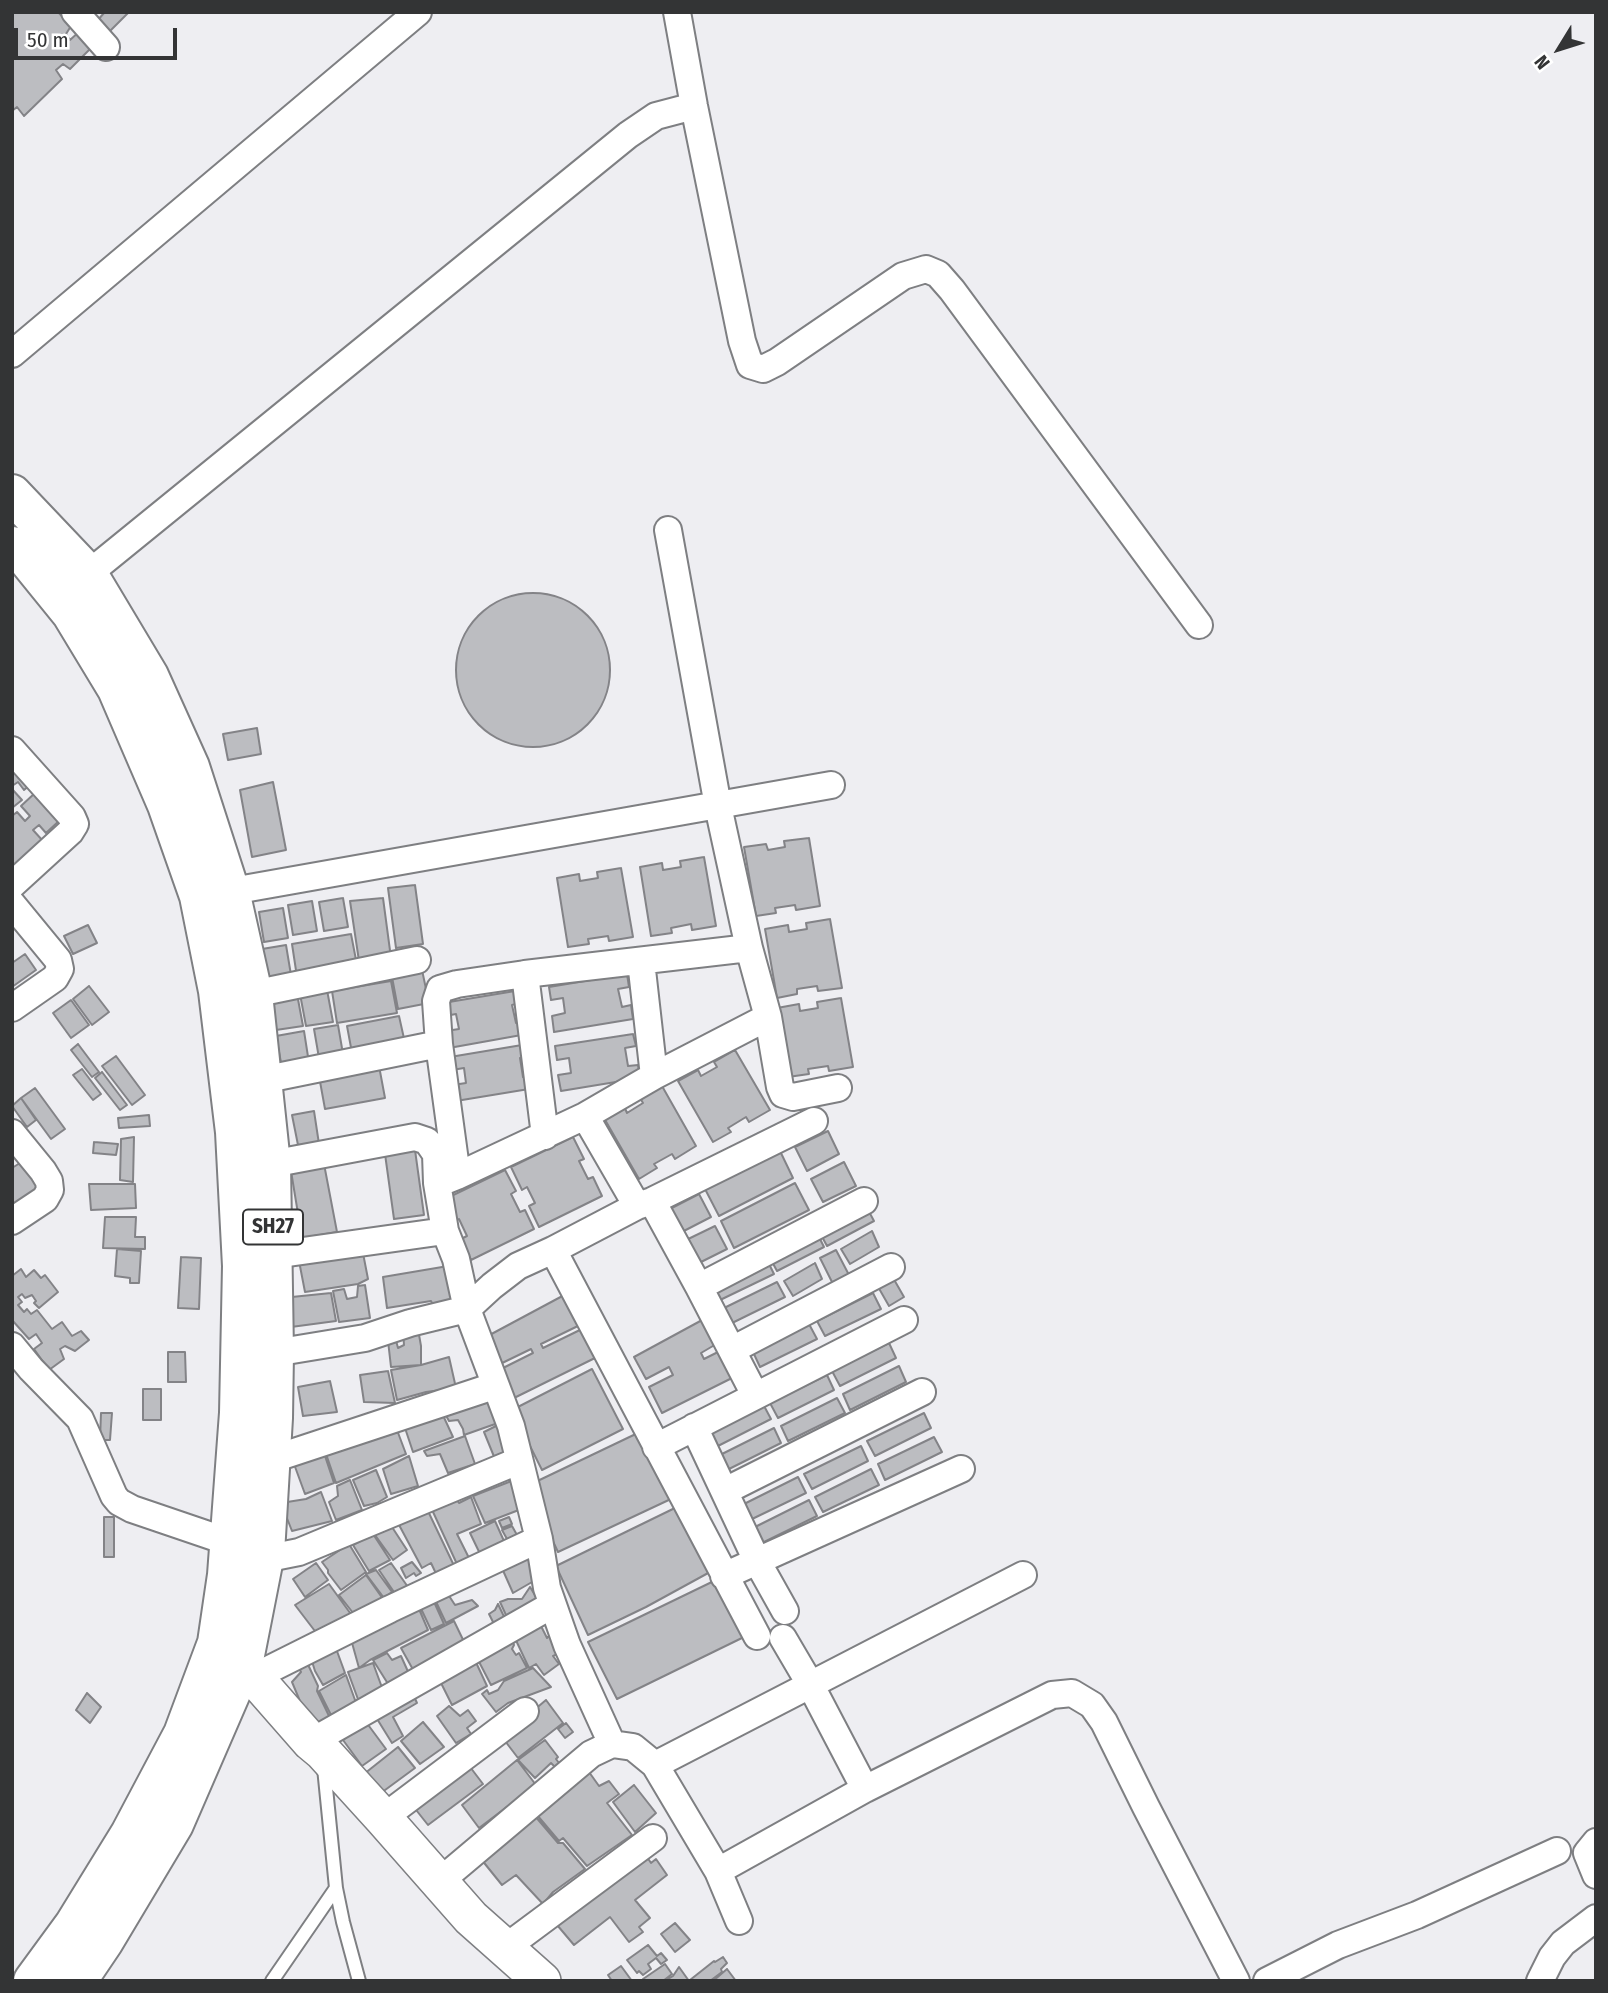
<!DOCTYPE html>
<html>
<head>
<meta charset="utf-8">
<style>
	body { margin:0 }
	#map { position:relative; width:1608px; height:1993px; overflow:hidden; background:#eeeef2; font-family:"Fira Sans Condensed",sans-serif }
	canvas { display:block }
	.frame { position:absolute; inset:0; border:14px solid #333435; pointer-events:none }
	.north { position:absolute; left:1524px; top:14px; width:70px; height:70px; -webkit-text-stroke:5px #fff; paint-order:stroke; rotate:232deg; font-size:19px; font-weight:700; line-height:28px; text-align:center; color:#333435 }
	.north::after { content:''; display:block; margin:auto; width:24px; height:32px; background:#333435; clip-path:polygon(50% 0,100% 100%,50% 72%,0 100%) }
	.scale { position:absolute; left:14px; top:28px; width:163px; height:32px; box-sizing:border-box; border:4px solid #333435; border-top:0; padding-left:9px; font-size:21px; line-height:24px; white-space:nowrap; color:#333435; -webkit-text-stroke:5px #fff; paint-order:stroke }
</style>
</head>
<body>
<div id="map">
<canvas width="1608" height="1993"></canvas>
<div class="frame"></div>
<div class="north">N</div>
<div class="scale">50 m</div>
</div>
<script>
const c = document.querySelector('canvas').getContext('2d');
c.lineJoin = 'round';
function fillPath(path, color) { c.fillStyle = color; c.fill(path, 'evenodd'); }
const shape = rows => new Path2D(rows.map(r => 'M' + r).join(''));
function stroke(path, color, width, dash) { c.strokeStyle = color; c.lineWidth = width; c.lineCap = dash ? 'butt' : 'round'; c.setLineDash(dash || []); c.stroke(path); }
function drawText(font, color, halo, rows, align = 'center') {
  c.font = font + ' "Fira Sans Condensed",sans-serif'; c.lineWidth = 6; c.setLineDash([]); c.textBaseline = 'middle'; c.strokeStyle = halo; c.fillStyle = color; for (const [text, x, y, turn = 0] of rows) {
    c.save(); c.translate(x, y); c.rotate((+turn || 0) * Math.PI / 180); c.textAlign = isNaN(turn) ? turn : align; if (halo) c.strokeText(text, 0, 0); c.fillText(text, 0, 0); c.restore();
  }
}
const building = shape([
	[12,12,58,12,71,26,66,34,70,40,80,31,93,46,70,69,63,64,56,70,62,79,24,116,17,107,12,111,12,12],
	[103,12,129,12,108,33,97,21,104,13,103,12],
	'456 670a77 77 0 1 1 154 0a77 77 0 1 1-154 0Z',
	[257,728,261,754,228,760,223,734,257,728],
	[12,766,30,785,24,790,18,782,12,786,12,766],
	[273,782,286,850,252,857,240,790,273,782],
	[12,789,22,800,12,808,12,789],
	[36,792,60,820,46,833,39,825,33,830,43,841,12,869,12,816,17,812,25,821,30,816,21,806,36,792],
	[809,838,820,906,796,910,795,905,775,908,776,913,756,916,744,847,766,844,768,850,785,847,784,841,809,838],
	[704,857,716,926,692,930,691,924,671,928,672,933,651,936,640,867,662,863,663,870,681,867,680,861,704,857],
	[621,868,633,937,609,941,608,936,588,939,589,944,568,947,557,878,579,874,580,881,598,878,597,872,621,868],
	[415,885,423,944,396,948,388,888,415,885],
	[343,898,348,927,324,931,319,902,343,898],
	[383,898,391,958,359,961,350,901,383,898],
	[312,901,317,931,293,935,288,905,312,901],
	[283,908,288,938,264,942,259,912,283,908],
	[830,919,842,988,818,991,817,986,797,989,797,994,777,998,765,929,788,925,789,932,807,929,806,923,830,919],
	[88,925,97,943,73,954,64,936,88,925],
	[351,934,357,965,297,977,292,944,351,934],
	[286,945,291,975,267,979,262,949,286,945],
	[25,954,36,970,12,987,12,963,25,954],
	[422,970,429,1003,398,1009,392,977,422,970],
	[627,974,629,987,618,989,622,1007,631,1005,633,1019,554,1032,552,1016,565,1013,563,998,551,1000,549,987,627,974],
	[391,981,397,1013,337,1023,332,991,391,981],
	[89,986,109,1012,92,1025,73,999,89,986],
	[327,990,333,1022,306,1026,300,994,327,990],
	[521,990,523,1002,512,1005,516,1023,525,1021,527,1034,449,1048,446,1031,459,1029,456,1014,445,1016,443,1003,521,990],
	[297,994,303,1026,276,1030,270,998,297,994],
	[841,998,853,1067,829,1071,828,1066,808,1069,809,1074,788,1077,777,1008,799,1004,800,1011,818,1008,817,1002,841,998],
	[71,1000,89,1025,71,1038,53,1013,71,1000],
	[399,1016,405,1043,352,1053,347,1026,399,1016],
	[338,1025,343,1054,319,1058,314,1029,338,1025],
	[304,1031,309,1063,282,1068,276,1036,304,1031],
	[633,1034,636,1046,625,1048,628,1066,638,1065,640,1078,561,1091,558,1075,571,1073,569,1058,557,1060,555,1046,633,1034],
	[78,1044,99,1072,92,1077,71,1050,78,1044],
	[528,1044,531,1056,520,1058,523,1077,532,1075,535,1088,456,1101,453,1085,466,1083,464,1068,452,1070,450,1057,528,1044],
	[735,1050,770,1110,749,1122,746,1117,728,1128,731,1132,713,1142,678,1081,698,1070,701,1076,717,1067,714,1062,735,1050],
	[116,1056,145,1095,132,1105,102,1066,116,1056],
	[379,1066,385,1098,325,1109,319,1076,379,1066],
	[82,1069,101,1094,93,1100,73,1075,82,1069],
	[102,1072,127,1105,120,1110,95,1078,102,1072],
	[662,1086,696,1146,675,1159,672,1154,654,1164,657,1168,639,1179,604,1118,624,1106,627,1113,643,1103,640,1098,662,1086],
	[35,1088,65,1129,51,1139,21,1098,35,1088],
	[21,1098,36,1120,27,1127,12,1106,21,1098],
	[314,1111,319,1144,298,1145,292,1115,314,1111],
	[149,1115,150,1126,119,1128,118,1118,149,1115],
	[828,1131,839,1154,807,1171,795,1147,828,1131],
	[134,1137,133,1182,120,1180,121,1139,134,1137],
	[573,1137,584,1159,579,1161,588,1179,593,1177,602,1196,539,1227,529,1206,535,1203,527,1187,522,1190,511,1167,573,1137],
	[94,1142,118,1144,116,1155,93,1153,94,1142],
	[415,1150,424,1215,394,1219,385,1154,415,1150],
	[780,1151,793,1178,719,1216,705,1189,780,1151],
	[844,1162,856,1186,823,1202,811,1179,844,1162],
	[20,1163,39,1188,12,1208,12,1168,20,1163],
	[324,1164,337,1232,302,1238,291,1171,324,1164],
	[505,1170,516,1191,511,1194,520,1212,525,1210,534,1229,471,1260,461,1239,467,1236,459,1219,454,1222,443,1200,505,1170],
	[795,1183,809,1210,734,1248,721,1221,795,1183],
	[89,1184,135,1184,136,1208,91,1210,89,1184],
	[699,1194,711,1217,678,1234,666,1211,699,1194],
	[866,1206,874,1221,827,1246,819,1231,866,1206],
	[105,1217,136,1217,135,1237,145,1237,145,1249,103,1248,105,1217],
	[715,1226,727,1249,693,1266,682,1242,715,1226],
	[816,1231,824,1247,777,1271,769,1256,816,1231],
	[872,1231,879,1247,850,1264,841,1249,872,1231],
	[362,1248,368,1279,358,1284,305,1292,299,1261,362,1248],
	[117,1249,141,1251,139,1283,130,1283,130,1278,115,1276,117,1249],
	[836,1250,849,1275,833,1284,820,1258,836,1250],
	[181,1257,201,1258,199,1309,178,1308,181,1257],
	[766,1258,774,1274,718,1301,710,1286,766,1258],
	[815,1263,822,1279,793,1296,784,1281,815,1263],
	[454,1265,459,1301,433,1305,431,1301,387,1308,383,1277,454,1265],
	[21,1269,26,1277,34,1270,41,1278,45,1275,58,1292,39,1308,34,1303,36,1301,32,1295,25,1298,22,1294,18,1297,22,1302,18,1305,24,1312,27,1309,31,1314,37,1310,52,1329,62,1322,72,1336,81,1331,89,1340,75,1351,65,1346,60,1349,64,1359,49,1370,34,1349,42,1343,36,1334,29,1339,12,1320,12,1276,21,1269],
	[892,1276,904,1297,889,1306,877,1285,892,1276],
	[777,1282,785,1297,728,1325,720,1310,777,1282],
	[365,1285,370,1318,339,1322,333,1291,344,1289,347,1299,357,1297,358,1286,365,1285],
	[331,1293,336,1321,291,1327,282,1298,331,1293],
	[568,1293,582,1324,541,1344,543,1348,584,1328,599,1356,512,1399,499,1370,533,1353,531,1349,496,1366,484,1338,568,1293],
	[873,1293,881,1309,825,1336,817,1321,873,1293],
	[704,1319,718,1343,701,1353,704,1359,720,1351,734,1377,662,1413,649,1387,673,1375,669,1367,646,1379,634,1357,704,1319],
	[809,1324,817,1339,760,1367,753,1352,809,1324],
	[418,1329,421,1346,421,1365,391,1367,387,1332,394,1333,398,1348,404,1345,403,1331,418,1329],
	[889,1343,896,1358,840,1386,832,1371,889,1343],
	[168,1352,185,1352,186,1382,168,1382,168,1352],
	[449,1357,456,1388,426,1392,397,1400,391,1370,421,1365,449,1357],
	[899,1366,906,1382,850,1410,843,1394,899,1366],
	[592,1369,623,1429,542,1470,512,1410,592,1369],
	[388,1371,395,1403,364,1402,360,1375,388,1371],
	[827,1375,834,1390,778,1418,770,1403,827,1375],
	[330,1381,337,1412,303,1416,298,1387,330,1381],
	[143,1389,161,1389,161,1420,143,1420,143,1389],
	[487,1395,498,1423,464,1435,463,1429,458,1420,449,1421,444,1412,487,1395],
	[837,1398,845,1413,788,1441,781,1426,837,1398],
	[763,1404,771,1419,714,1448,707,1432,763,1404],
	[441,1411,453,1437,413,1452,404,1425,441,1411],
	[101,1413,112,1413,110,1440,100,1440,101,1413],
	[924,1413,931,1428,875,1456,867,1441,924,1413],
	[500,1424,511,1453,495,1459,484,1432,500,1424],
	[774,1428,781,1443,725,1471,718,1456,774,1428],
	[397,1430,406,1454,336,1483,325,1451,381,1432,388,1435,397,1430],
	[642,1431,673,1498,558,1552,527,1486,642,1431],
	[465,1436,475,1464,448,1473,440,1454,427,1456,424,1451,465,1436],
	[934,1437,942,1452,885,1480,878,1464,934,1437],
	[861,1446,868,1461,812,1489,804,1474,861,1446],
	[324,1453,334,1483,305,1494,294,1464,324,1453],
	[409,1456,418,1486,391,1494,383,1469,409,1456],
	[871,1469,879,1485,823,1512,815,1497,871,1469],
	[376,1470,387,1497,377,1503,364,1506,353,1480,376,1470],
	[798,1477,806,1493,750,1520,742,1505,798,1477],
	[350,1480,362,1510,336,1520,329,1502,338,1496,337,1486,350,1480],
	[514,1480,524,1508,485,1523,473,1496,514,1480],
	[321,1492,332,1521,292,1531,281,1503,306,1499,321,1492],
	[455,1497,459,1503,471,1497,481,1524,457,1534,473,1566,465,1570,456,1562,428,1501,455,1497],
	[809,1500,817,1516,760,1544,753,1528,809,1500],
	[679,1506,710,1572,646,1607,588,1635,556,1566,679,1506],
	[427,1509,458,1574,440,1582,431,1563,422,1568,398,1523,427,1509],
	[104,1517,114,1517,114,1557,104,1557,104,1517],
	[509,1517,512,1524,502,1528,499,1521,509,1517],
	[495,1521,508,1550,483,1560,470,1533,495,1521],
	[390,1524,407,1550,393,1560,375,1535,390,1524],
	[512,1526,517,1535,512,1548,502,1530,512,1526],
	[373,1534,390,1560,369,1571,353,1545,373,1534],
	[349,1544,366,1572,341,1590,328,1573,328,1570,322,1562,349,1544],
	[526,1549,539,1578,513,1593,501,1566,526,1549],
	[412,1562,421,1573,416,1576,414,1573,406,1578,401,1568,412,1562],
	[316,1563,328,1580,305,1597,293,1579,316,1563],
	[391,1563,408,1587,396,1595,379,1570,391,1563],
	[376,1570,392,1592,384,1598,366,1574,376,1570],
	[366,1575,383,1599,357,1618,339,1595,366,1575],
	[718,1579,746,1636,617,1699,588,1642,718,1579],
	[329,1584,353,1617,321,1639,295,1605,329,1584],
	[442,1585,455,1605,472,1600,478,1606,446,1623,431,1591,442,1585],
	[530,1587,538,1600,511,1626,500,1602,508,1599,522,1599,530,1587],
	[430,1593,444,1624,431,1630,417,1600,430,1593],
	[416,1602,428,1630,370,1660,359,1668,349,1632,416,1602],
	[498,1604,509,1627,499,1634,489,1614,495,1610,498,1604],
	[454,1621,468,1650,416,1675,401,1648,454,1621],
	[539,1622,547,1638,552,1633,565,1651,553,1656,559,1664,544,1675,536,1664,529,1668,513,1634,539,1622],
	[511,1636,514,1645,512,1649,516,1655,519,1653,527,1668,491,1685,475,1654,511,1636],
	[334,1643,345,1673,323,1685,315,1671,310,1655,334,1643],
	[387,1653,392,1660,401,1656,410,1676,390,1687,373,1660,387,1653],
	[304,1656,318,1686,317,1691,330,1718,312,1730,292,1682,301,1672,295,1661,304,1656],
	[473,1656,487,1686,452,1705,438,1677,473,1656],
	[373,1663,384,1693,359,1702,348,1672,373,1663],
	[533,1668,551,1687,508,1703,496,1712,482,1694,487,1690,489,1694,498,1690,504,1681,533,1668],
	[346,1675,355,1700,362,1707,338,1719,333,1714,331,1715,319,1691,346,1675],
	[412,1692,417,1703,393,1717,403,1736,392,1743,374,1714,412,1692],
	[87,1693,101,1707,90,1723,76,1710,87,1693],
	[546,1700,563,1723,518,1758,502,1737,546,1700],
	[449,1706,460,1716,468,1710,476,1721,467,1728,471,1734,456,1743,437,1716,449,1706],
	[366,1722,386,1749,362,1766,343,1740,366,1722],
	[423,1722,444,1747,420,1764,401,1741,423,1722],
	[566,1723,573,1732,565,1738,558,1729,566,1723],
	[545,1740,558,1757,556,1759,559,1763,555,1767,551,1763,535,1778,518,1760,545,1740],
	[398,1747,415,1768,381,1793,364,1774,398,1747],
	[464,1759,483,1784,428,1825,409,1801,464,1759],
	[517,1760,536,1785,479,1828,462,1805,517,1760],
	[589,1772,599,1786,609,1781,619,1794,607,1803,632,1835,587,1866,563,1838,559,1841,537,1815,589,1772],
	[634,1785,656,1813,635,1832,613,1802,634,1785],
	[535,1816,558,1843,563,1843,585,1869,553,1892,543,1904,516,1875,502,1885,481,1859,535,1816],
	[645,1854,651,1863,656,1859,667,1875,635,1900,650,1918,639,1927,643,1932,629,1942,610,1917,574,1945,552,1919,645,1854],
	[675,1923,690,1940,675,1952,661,1934,675,1923],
	[648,1945,657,1956,661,1953,667,1960,661,1964,656,1958,648,1964,651,1969,643,1975,639,1971,637,1973,627,1960,648,1945],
	[723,1957,727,1963,721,1969,722,1972,710,1981,690,1980,714,1961,715,1962,723,1957],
	[665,1964,672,1974,663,1981,644,1981,643,1979,665,1964],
	[621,1966,632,1981,612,1981,608,1975,621,1966],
	[679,1967,689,1981,665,1981,673,1976,679,1967],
	[727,1969,736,1981,713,1981,727,1969]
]);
fillPath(building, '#bcbdc1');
stroke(building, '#838387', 2);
const lane = shape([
	[324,1768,336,1888,343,1922,359,1981],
	[272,1981,336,1888]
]);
const street = shape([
	[75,12,106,47],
	[677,12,694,106,742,341,750,365,763,369,777,362,903,276,926,269,938,274,952,290,1199,625],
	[12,354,418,12],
	[668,530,718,806,749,948,768,1017,780,1087,783,1094,793,1097,838,1088],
	[88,574,628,135,656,116,694,106],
	[12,750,72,817,75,824,70,832,12,885],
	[215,894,831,785],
	[12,904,58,960,60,969,55,978,12,1008],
	[641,961,654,1076],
	[525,974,545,1136],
	[253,994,417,960],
	[262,1080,439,1044],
	[585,1116,637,1206],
	[12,1133,43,1171,49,1181,50,1190,45,1199,12,1221],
	[271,1164,415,1137,427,1141,436,1154,437,1183,445,1231,456,1259,467,1309,511,1426,539,1539,547,1588,567,1645,612,1744],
	[457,1176,439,1044,436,1001,440,989,457,984,525,974,749,948],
	[442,1182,457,1176,585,1116,654,1076,768,1017],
	[652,1201,699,1287,755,1395],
	[553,1250,757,1636],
	[274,1255,445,1231],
	[699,1287,864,1201],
	[12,1346,31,1369,80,1419,114,1496,119,1502,132,1509,229,1542],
	[732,1350,891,1267],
	[274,1353,365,1338,410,1323,467,1309,492,1286,518,1266,553,1250,637,1206,652,1201,814,1121],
	[694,1427,757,1561,785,1611],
	[656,1447,904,1320],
	[270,1460,494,1386],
	[725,1491,922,1392],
	[265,1553,279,1556,299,1552,518,1461],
	[724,1576,961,1469],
	[783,1638,810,1684,865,1789],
	[254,1677,390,1609,539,1539],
	[311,1742,552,1605],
	[655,1765,1023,1575],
	[383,1818,525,1711],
	[1596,1842,1587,1853,1596,1875],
	[718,1871,865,1789,1052,1695,1072,1693,1092,1705,1104,1722,1146,1807,1236,1981],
	[439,1882,591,1754,612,1744,633,1747,655,1765,718,1871,739,1921],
	[505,1948,653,1838],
	[1267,1981,1338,1945,1417,1915,1557,1851],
	[1540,1981,1552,1957,1563,1943,1596,1918]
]);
const secondary = shape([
	[221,1646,254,1677,311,1742,323,1752,383,1818,471,1918,542,1981]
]);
const primary = shape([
	[12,494,88,574,149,676,190,767,230,891,253,994,271,1164,274,1353,273,1418,265,1553,243,1665,174,1824,104,1941,77,1981],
	[12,546,28,560,71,613,117,689,167,805,199,896,218,991,235,1132,242,1266,239,1413,227,1575,217,1643,183,1734,130,1834,74,1925,33,1981]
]);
stroke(lane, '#7e7f82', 16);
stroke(street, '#7e7f82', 30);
stroke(secondary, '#7e7f82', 40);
stroke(primary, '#7e7f82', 42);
stroke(lane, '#fff', 12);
stroke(street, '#fff', 26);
stroke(secondary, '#fff', 37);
stroke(primary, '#fff', 38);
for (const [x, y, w] of [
	[273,1227,60]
]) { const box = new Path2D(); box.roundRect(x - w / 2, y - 17.5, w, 35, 5); c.fillStyle = '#fff'; c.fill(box); stroke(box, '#333435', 2); }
drawText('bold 21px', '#333435', null, [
	["SH27",273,1227]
]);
</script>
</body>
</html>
